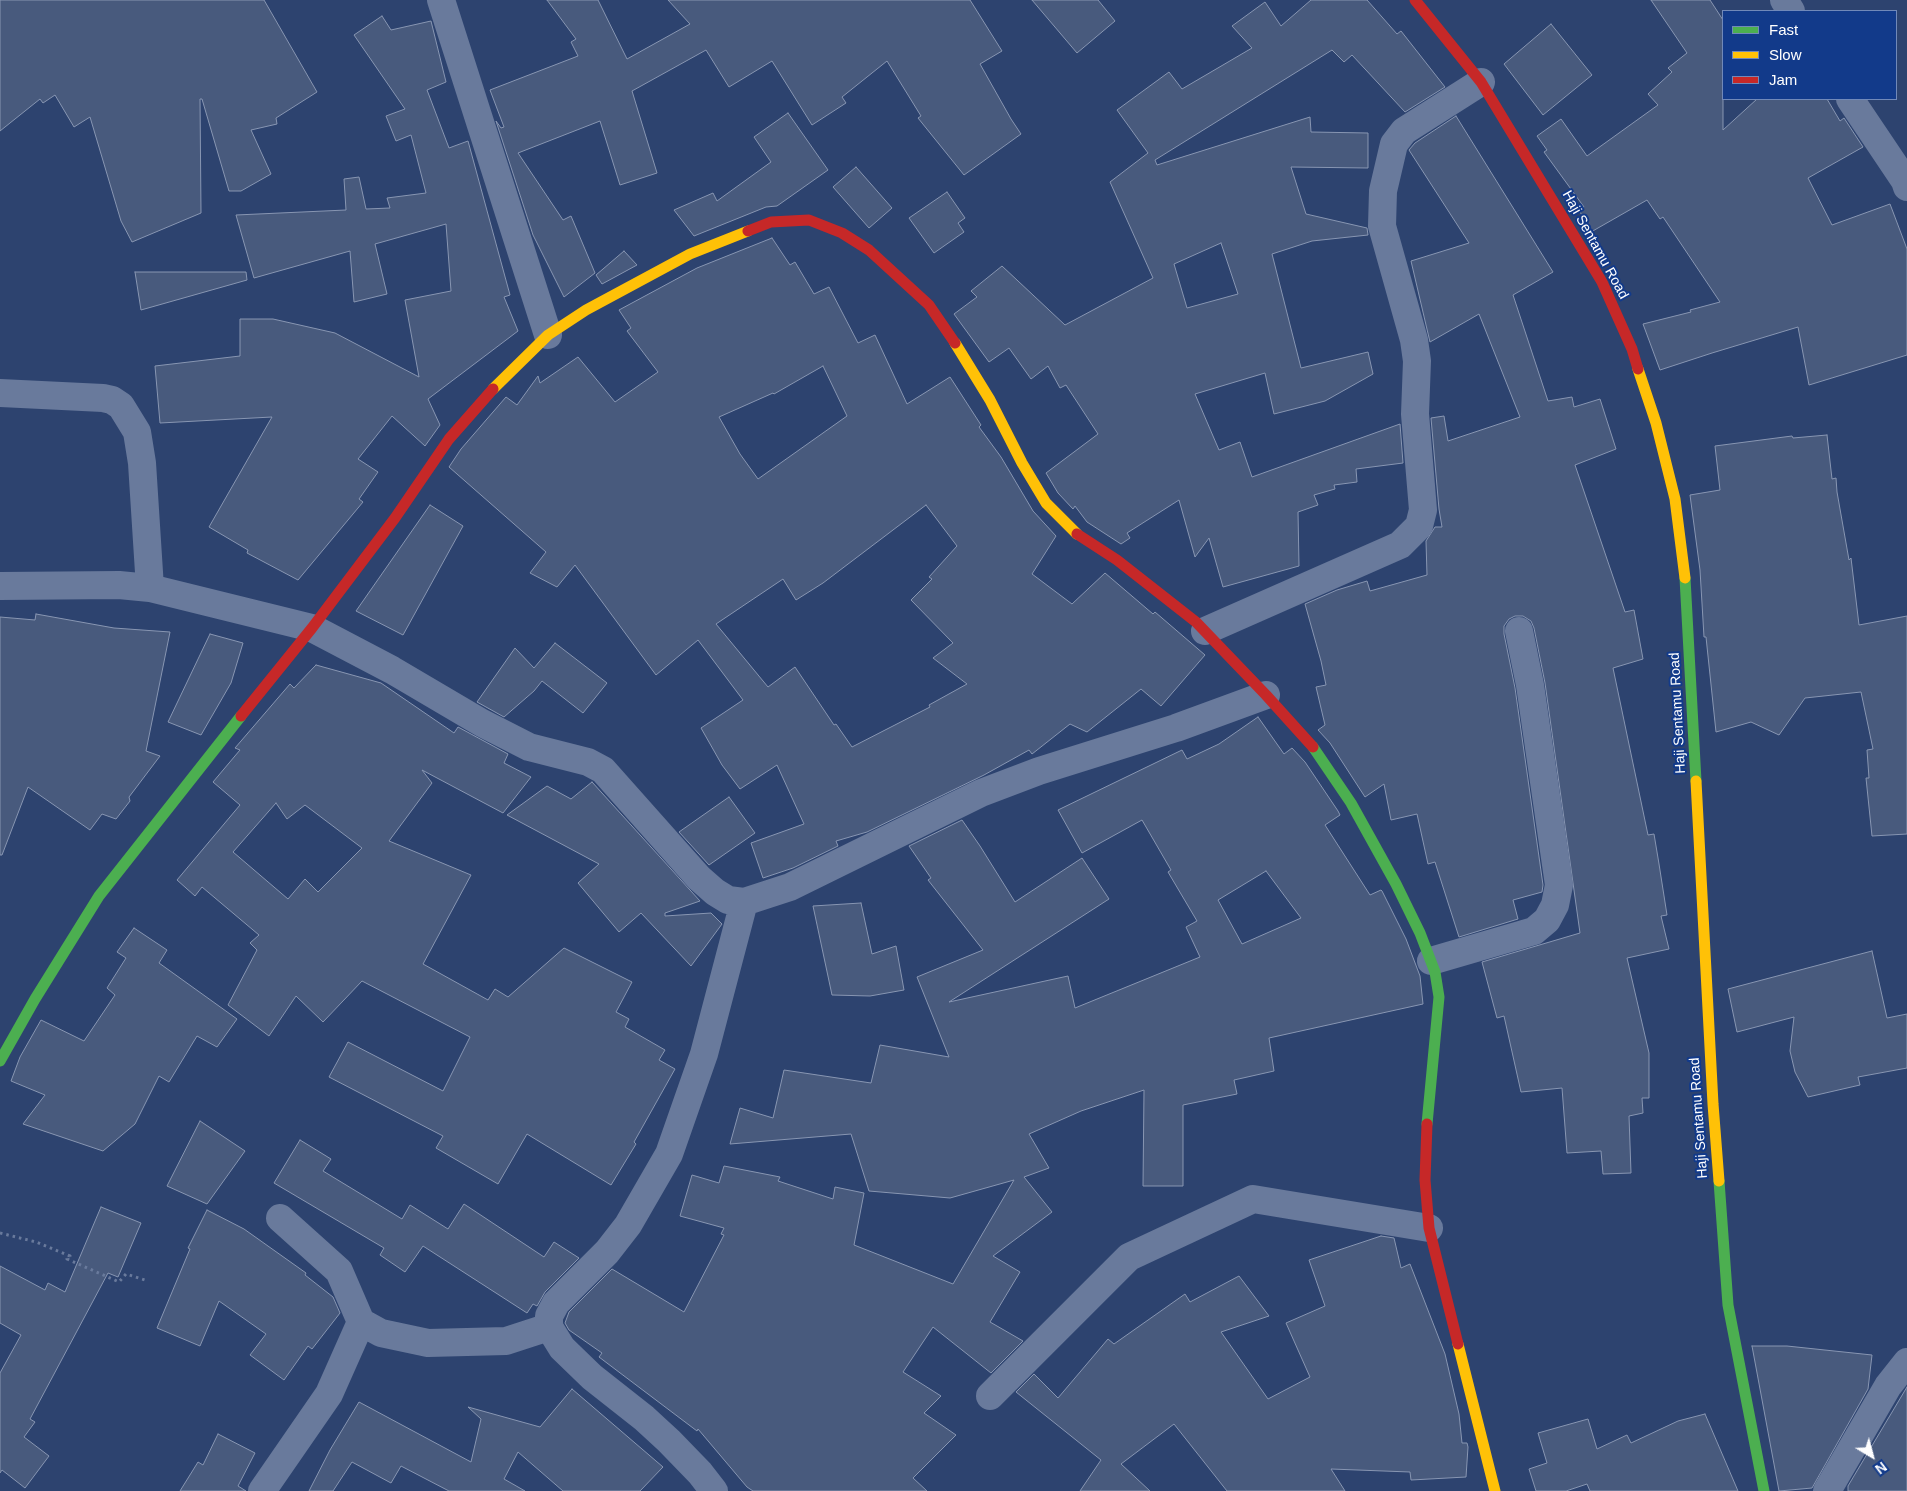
<!DOCTYPE html>
<html>
<head>
<meta charset="utf-8">
<style>
	body { margin:0 }
	#map { position:relative; width:1907px; height:1491px; overflow:hidden; background:#2d436f; font-family:Helvetica,sans-serif }
	canvas { display:block }
	.legend { position:absolute; left:1722px; top:10px; width:175px; height:90px; box-sizing:border-box; background:#123a8a; border:1px solid #7189b9; margin:0; padding:6px 9px; list-style:none; font-size:15px; color:#fff }
	.legend li { display:flex; align-items:center; gap:10px; height:25px }
	.legend b { width:25px; border:1px solid #7189b9 }
	.north { position:absolute; left:1847px; top:1431px; width:50px; height:50px; -webkit-text-stroke:4px #123a8a; paint-order:stroke; rotate:143deg; font-size:14px; font-weight:700; line-height:20px; text-align:center; color:#fff }
	.north::after { content:''; display:block; margin:auto; width:18px; height:22px; background:#fff; clip-path:polygon(50% 0,100% 100%,50% 72%,0 100%) }
</style>
</head>
<body>
<div id="map">
<canvas width="1907" height="1491"></canvas>
<ul class="legend">
<li><b style="height:6px;background:#4caf50"></b>Fast</li>
<li><b style="height:6px;background:#ffc107"></b>Slow</li>
<li><b style="height:6px;background:#c62828"></b>Jam</li>
</ul>
<div class="north">N</div>
</div>
<script>
const c = document.querySelector('canvas').getContext('2d');
c.lineJoin = 'round';
function fillPath(path, color) { c.fillStyle = color; c.fill(path, 'evenodd'); }
const shape = rows => new Path2D(rows.map(r => 'M' + r).join(''));
function stroke(path, color, width, dash) { c.strokeStyle = color; c.lineWidth = width; c.lineCap = dash ? 'butt' : 'round'; c.setLineDash(dash || []); c.stroke(path); }
function drawText(font, color, halo, rows, align = 'center') {
  c.font = font + ' Helvetica,sans-serif'; c.lineWidth = 4; c.setLineDash([]); c.textBaseline = 'middle'; c.strokeStyle = halo; c.fillStyle = color; for (const [text, x, y, turn = 0] of rows) {
    c.save(); c.translate(x, y); c.rotate((+turn || 0) * Math.PI / 180); c.textAlign = isNaN(turn) ? turn : align; if (halo) c.strokeText(text, 0, 0); c.fillText(text, 0, 0); c.restore();
  }
}
const building = shape([
	[0,0,264,0,317,92,276,118,277,124,251,130,271,174,241,191,229,191,202,99,200,99,201,213,132,242,121,221,90,117,74,127,55,95,43,103,40,99,0,131,0,0],
	[547,0,598,0,627,59,690,24,668,0,970,0,1002,51,980,64,1011,119,1021,134,964,175,918,118,921,116,887,61,842,97,846,103,812,125,772,61,729,87,706,50,632,91,657,173,620,185,600,121,518,153,563,220,571,216,595,273,564,297,533,235,496,121,501,128,504,127,490,90,578,56,571,42,576,39,547,0],
	[1032,0,1098,0,1115,21,1077,53,1032,0],
	[1311,0,1367,0,1397,34,1401,31,1445,87,1405,112,1352,55,1344,62,1332,50,1155,160,1157,165,1310,117,1311,132,1368,133,1368,168,1291,167,1306,214,1367,228,1368,235,1312,241,1272,254,1301,368,1368,352,1373,374,1325,401,1274,414,1265,373,1195,394,1219,450,1240,442,1252,477,1400,424,1403,463,1356,469,1357,482,1334,485,1335,489,1314,495,1318,505,1298,512,1299,566,1223,587,1209,538,1195,557,1179,500,1127,533,1130,538,1121,544,1087,522,1075,506,1073,509,1058,493,1046,473,1098,434,1066,385,1060,388,1048,366,1031,379,1009,348,989,362,954,314,977,297,971,291,1002,266,1065,325,1153,278,1110,182,1148,153,1117,110,1169,72,1182,89,1252,48,1232,26,1265,2,1281,26,1311,0],
	[1221,243,1238,294,1187,308,1174,264,1221,243],
	[1651,0,1710,0,1723,20,1723,130,1757,99,1827,99,1840,121,1844,118,1863,147,1808,178,1832,225,1890,204,1907,249,1907,355,1809,385,1798,327,1712,353,1660,370,1643,324,1691,312,1690,310,1720,302,1663,217,1660,219,1647,200,1591,232,1579,210,1584,207,1544,152,1547,150,1537,136,1561,119,1587,156,1658,105,1648,94,1672,72,1668,68,1687,53,1651,0],
	[382,16,391,30,431,21,446,82,427,90,449,148,468,141,510,295,504,297,518,331,428,399,440,425,425,446,392,416,358,459,378,472,359,499,363,502,298,580,247,553,248,550,209,527,272,417,160,423,155,366,240,356,240,319,273,319,335,333,419,377,405,300,451,291,446,224,375,244,387,294,354,302,350,251,254,278,236,215,346,210,344,179,359,177,366,209,390,208,387,198,426,193,411,135,396,141,386,116,405,109,354,35,382,16],
	[1551,24,1592,75,1543,115,1504,64,1551,24],
	[788,113,828,170,777,206,766,207,694,236,674,210,713,193,717,201,771,162,754,137,788,113],
	[1456,116,1553,272,1513,295,1548,401,1572,397,1574,407,1600,399,1616,449,1575,465,1625,612,1634,610,1643,659,1613,668,1648,835,1654,834,1659,864,1667,915,1661,916,1669,949,1627,958,1649,1053,1649,1098,1642,1098,1643,1113,1629,1116,1631,1173,1603,1174,1601,1151,1567,1153,1562,1088,1521,1092,1504,1016,1497,1018,1482,962,1580,933,1545,683,1534,628,1531,621,1523,616,1515,616,1509,619,1504,626,1504,634,1515,688,1543,885,1542,892,1513,900,1518,919,1459,937,1435,862,1428,864,1417,814,1391,820,1384,784,1365,797,1330,743,1318,730,1325,725,1316,687,1326,685,1321,661,1305,604,1337,590,1367,581,1370,591,1427,575,1426,541,1435,527,1442,527,1439,509,1431,418,1444,416,1448,441,1520,417,1479,314,1430,342,1411,261,1469,243,1409,150,1415,143,1456,116],
	[856,167,892,208,869,228,833,187,856,167],
	[947,192,965,218,958,223,964,232,934,253,909,218,947,192],
	[772,238,790,265,795,262,814,294,829,287,858,343,875,335,907,404,950,377,981,425,979,427,1001,457,1033,511,1056,536,1032,574,1072,604,1105,573,1153,614,1155,612,1205,655,1161,706,1141,689,1087,732,1070,724,1032,754,1029,750,984,775,867,832,836,841,838,846,793,868,763,878,751,843,804,824,777,765,740,789,722,765,701,728,743,700,698,640,656,675,575,565,557,587,530,573,546,552,449,467,461,449,506,397,517,405,538,376,540,383,578,357,615,402,658,372,627,331,631,328,619,310,697,268,772,238],
	[823,366,847,416,758,479,740,454,719,417,773,393,774,394,823,366],
	[926,505,957,546,929,577,932,579,911,600,953,643,933,658,967,684,929,705,930,707,852,747,836,724,834,725,795,667,768,687,716,624,783,579,796,600,823,583,926,505],
	[624,251,637,265,602,284,596,275,624,251],
	[135,272,246,272,247,280,141,310,135,272],
	[1827,435,1832,479,1836,478,1837,492,1849,560,1851,558,1859,625,1907,616,1907,834,1872,836,1866,778,1869,778,1867,750,1873,749,1861,692,1805,698,1779,735,1751,722,1716,732,1706,637,1704,637,1700,570,1690,495,1720,490,1715,446,1792,436,1793,438,1827,435],
	[430,505,463,526,403,635,356,611,430,505],
	[36,614,114,628,170,632,146,751,160,756,129,797,130,801,116,819,102,814,90,830,28,787,2,855,0,855,0,617,35,620,36,614],
	[210,634,243,643,231,683,201,735,168,722,210,634],
	[555,643,607,683,583,713,542,681,534,691,504,717,477,702,515,648,534,668,555,643],
	[316,665,381,683,454,733,458,727,508,754,504,763,531,777,503,813,422,770,432,783,389,841,471,875,423,964,488,1000,495,989,508,997,564,948,632,982,616,1012,629,1019,625,1027,665,1050,659,1060,675,1069,634,1142,636,1144,611,1185,527,1134,498,1184,436,1148,443,1136,329,1077,348,1042,443,1091,470,1037,362,981,323,1022,296,996,269,1036,228,1005,257,950,250,943,259,935,202,887,195,896,177,880,240,805,213,782,240,750,235,748,290,684,294,688,316,665],
	[276,803,287,819,305,805,362,848,318,892,305,879,288,899,233,852,276,803],
	[1258,717,1284,754,1292,748,1305,762,1338,811,1340,815,1325,825,1370,895,1381,890,1382,891,1406,939,1420,976,1423,1004,1269,1038,1274,1071,1234,1080,1237,1094,1183,1105,1183,1186,1143,1186,1144,1090,1081,1111,1029,1134,1049,1168,1024,1177,1052,1212,993,1256,1020,1272,990,1322,1023,1341,991,1373,933,1327,903,1372,941,1396,924,1413,956,1435,913,1478,927,1491,753,1491,747,1487,698,1429,697,1431,599,1357,602,1353,569,1330,565,1323,569,1312,612,1269,684,1312,724,1235,721,1234,724,1228,680,1216,692,1175,719,1183,724,1166,780,1177,778,1181,833,1199,835,1187,864,1193,854,1245,953,1284,1014,1180,950,1198,869,1191,851,1134,730,1144,740,1108,773,1118,784,1070,871,1083,880,1045,949,1057,917,977,983,950,928,880,931,878,909,846,962,820,980,846,1015,902,1082,858,1109,899,949,1002,1068,976,1075,1008,1200,957,1186,927,1197,921,1168,872,1171,870,1142,820,1082,853,1058,810,1182,750,1187,759,1219,744,1258,717],
	[1266,871,1301,918,1242,944,1218,900,1266,871],
	[592,782,700,901,665,913,665,916,711,913,722,924,691,966,641,913,619,932,578,883,599,864,507,815,547,786,571,799,592,782],
	[729,797,755,833,709,865,679,832,729,797],
	[861,903,872,954,896,946,904,990,870,996,832,995,813,906,861,903],
	[134,928,167,950,159,963,237,1019,217,1047,197,1036,169,1082,159,1076,135,1124,103,1151,23,1124,45,1095,11,1081,20,1057,41,1020,84,1041,115,995,107,988,126,958,117,952,134,928],
	[1872,951,1887,1018,1907,1014,1907,1068,1858,1077,1860,1085,1808,1097,1795,1072,1790,1051,1794,1017,1737,1032,1728,989,1872,951],
	[200,1121,245,1151,207,1204,167,1186,200,1121],
	[300,1140,331,1159,323,1171,402,1219,410,1205,448,1229,464,1204,544,1257,554,1242,579,1258,545,1292,537,1306,533,1304,527,1313,423,1246,405,1272,380,1255,384,1248,274,1183,300,1140],
	[101,1207,141,1223,118,1277,108,1273,30,1419,35,1422,24,1437,49,1456,25,1488,2,1470,0,1473,0,1373,21,1335,0,1323,0,1266,45,1290,48,1283,65,1292,101,1207],
	[207,1210,244,1229,306,1273,305,1275,333,1297,340,1313,312,1349,308,1346,284,1380,250,1355,266,1334,219,1301,200,1346,157,1328,190,1249,188,1248,207,1210],
	[1381,1236,1394,1238,1401,1268,1410,1264,1445,1354,1459,1414,1462,1443,1467,1443,1468,1447,1466,1477,1411,1480,1410,1472,1331,1469,1345,1491,1227,1491,1174,1424,1121,1464,1150,1491,1080,1491,1101,1460,1016,1392,1034,1374,1058,1398,1108,1339,1114,1344,1185,1294,1190,1302,1239,1276,1269,1316,1221,1332,1268,1399,1310,1377,1286,1323,1325,1306,1309,1260,1381,1236],
	[1752,1346,1787,1346,1872,1355,1868,1389,1812,1488,1779,1491,1752,1346],
	[1907,1387,1907,1491,1848,1491,1848,1486,1907,1387],
	[572,1389,663,1467,640,1491,563,1491,518,1452,504,1479,525,1491,449,1491,401,1466,391,1483,352,1462,333,1491,309,1491,330,1450,359,1402,471,1462,481,1419,468,1407,540,1427,572,1389],
	[1705,1414,1738,1491,1590,1491,1587,1484,1566,1491,1536,1491,1529,1469,1547,1463,1538,1433,1588,1419,1597,1449,1627,1435,1631,1443,1678,1421,1705,1414],
	[218,1434,255,1453,238,1486,246,1491,180,1491,198,1462,203,1465,218,1434]
]);
fillPath(building, '#485a7d');
stroke(building, '#8896b2', 1);
stroke(shape([
	[0,1233,36,1242,70,1256,67,1259,119,1282,126,1274,145,1280]
]), '#697a9c', 3, [2.5, 4]);
stroke(shape([
	[441,0,548,335],
	[1784,0,1791,11],
	[1850,99,1905,181,1907,187],
	[0,393,103,398,112,400,121,406,137,432,142,463,150,588],
	[0,586,119,585,150,588,312,628,392,670,482,723,529,747,588,762,603,770,699,878,715,892,728,900,744,902,790,887,981,793,1039,771,1176,728,1266,695],
	[1205,631,1400,545,1419,526,1423,510,1415,414,1417,361,1414,340,1382,226,1383,191,1394,144,1404,131,1481,82],
	[1431,961,1534,931,1547,920,1555,905,1559,885,1530,685,1519,631],
	[361,1322,381,1333,428,1343,506,1341,549,1327],
	[990,1396,1129,1257,1253,1199,1429,1228],
	[262,1491,329,1394,361,1322,339,1271,280,1218],
	[714,1491,700,1473,669,1441,644,1418,592,1377,562,1348,549,1327,549,1316,556,1303,607,1252,628,1225,669,1154,704,1054,744,902],
	[1827,1491,1888,1386,1907,1362]
]), '#697a9c', 28);
stroke(shape([
	[1685,578,1696,781],
	[1313,747,1351,803,1396,884,1420,933,1435,972,1439,997,1427,1124],
	[0,1061,35,999,99,896,241,716],
	[1719,1181,1728,1305,1764,1491]
]), '#4caf50', 11);
stroke(shape([
	[955,343,990,400,1022,463,1046,503,1077,534],
	[1638,369,1656,423,1675,499,1685,578],
	[493,389,548,335,586,310,690,254,748,231],
	[1696,781,1713,1104,1719,1181],
	[1458,1344,1495,1491]
]), '#ffc107', 11);
stroke(shape([
	[1415,0,1481,82,1602,282,1632,349,1638,369],
	[748,231,771,222,809,220,842,233,869,250,929,305,955,343],
	[1077,534,1117,560,1196,622,1266,695,1313,747],
	[241,716,312,628,395,518,449,439,493,389],
	[1427,1124,1425,1180,1429,1228,1458,1344]
]), '#c62828', 11);
drawText('14px', '#fff', '#123a8a', [
	["Haji Sentamu Road",1595,245,61],
	["Haji Sentamu Road",1678,713,-93],
	["Haji Sentamu Road",1699,1118,-94]
]);
</script>
</body>
</html>
